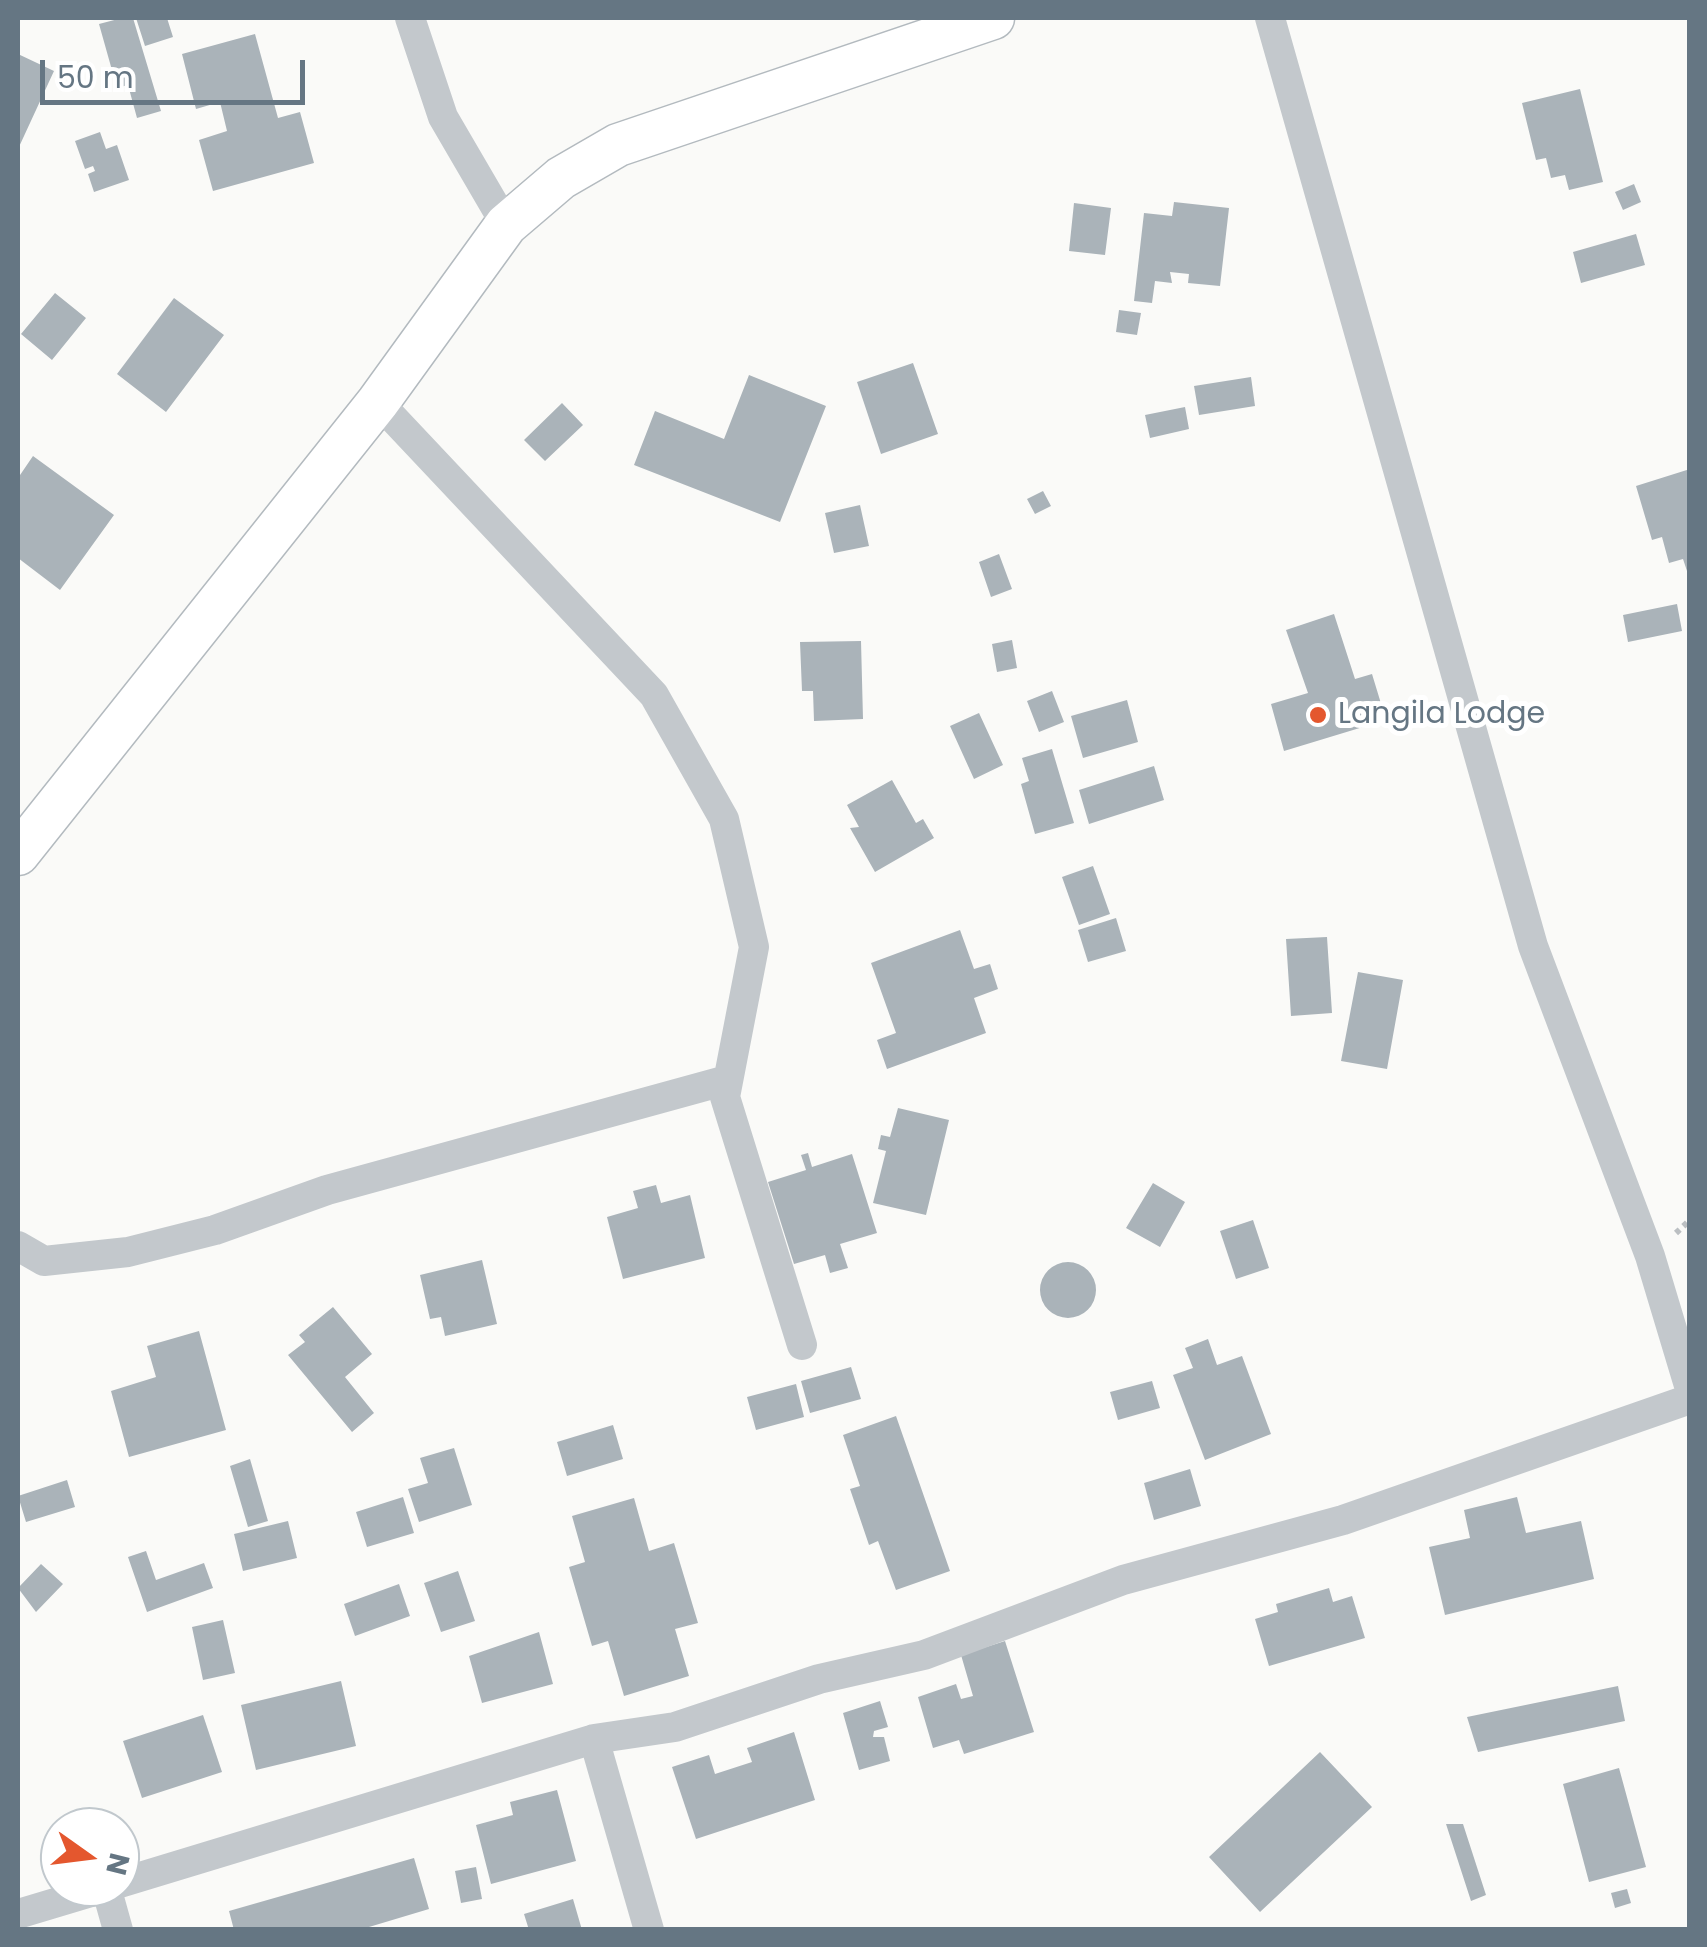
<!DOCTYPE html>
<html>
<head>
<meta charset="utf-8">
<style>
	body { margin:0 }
	#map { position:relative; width:1707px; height:1947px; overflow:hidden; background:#fafaf8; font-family:Poppins,sans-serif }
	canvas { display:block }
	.frame { position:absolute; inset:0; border:20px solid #657683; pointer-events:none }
	.north { position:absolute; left:40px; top:1807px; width:100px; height:100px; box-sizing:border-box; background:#fff; border:2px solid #c1c8cd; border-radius:50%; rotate:104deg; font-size:28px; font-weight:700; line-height:40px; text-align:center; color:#657683 }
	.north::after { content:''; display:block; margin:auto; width:35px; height:45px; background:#e4572e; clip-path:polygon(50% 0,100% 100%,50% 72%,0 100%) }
	.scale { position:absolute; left:40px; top:60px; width:265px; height:45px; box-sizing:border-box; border:5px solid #657683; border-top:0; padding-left:12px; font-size:30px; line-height:35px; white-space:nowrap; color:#657683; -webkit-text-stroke:8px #fff; paint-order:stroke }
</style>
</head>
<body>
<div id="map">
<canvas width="1707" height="1947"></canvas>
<div class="frame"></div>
<div class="north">N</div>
<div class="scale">50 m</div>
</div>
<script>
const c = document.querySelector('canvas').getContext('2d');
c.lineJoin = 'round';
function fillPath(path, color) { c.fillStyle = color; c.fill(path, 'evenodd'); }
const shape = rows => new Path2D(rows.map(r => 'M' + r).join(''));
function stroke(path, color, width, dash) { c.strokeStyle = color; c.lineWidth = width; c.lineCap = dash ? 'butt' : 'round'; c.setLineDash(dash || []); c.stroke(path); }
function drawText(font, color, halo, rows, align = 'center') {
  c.font = font + ' Poppins,sans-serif'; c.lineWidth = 10; c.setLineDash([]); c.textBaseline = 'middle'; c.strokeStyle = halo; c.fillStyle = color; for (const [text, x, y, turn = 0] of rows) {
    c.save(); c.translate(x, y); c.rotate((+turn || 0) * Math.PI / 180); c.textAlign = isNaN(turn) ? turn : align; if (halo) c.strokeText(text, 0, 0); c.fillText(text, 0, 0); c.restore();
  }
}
fillPath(shape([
	[122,18,133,18,161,111,137,118,128,85,117,88,99,24],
	[136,18,167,18,173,37,145,46],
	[255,34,278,118,300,112,314,163,213,191,199,140,227,131,220,102,196,109,182,54],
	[18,54,54,71,18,149],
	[1580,89,1603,182,1569,190,1565,175,1551,178,1546,158,1536,160,1522,103],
	[100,132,106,149,117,145,129,180,94,192,88,174,95,171,93,166,85,169,75,141],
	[1634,184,1641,202,1623,210,1615,192],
	[1174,202,1229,208,1220,286,1188,283,1189,274,1170,272,1172,283,1155,281,1152,303,1134,301,1144,213,1172,216],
	[1074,203,1111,208,1105,255,1069,251],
	[1636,234,1645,265,1581,283,1573,252],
	[55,293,86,318,52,360,21,334],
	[174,298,224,335,166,412,117,374],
	[1119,310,1141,313,1137,335,1116,332],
	[913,363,938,434,881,454,857,382],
	[749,375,826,406,780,522,634,465,655,411,724,439],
	[1251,377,1255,406,1199,415,1194,386],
	[562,403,583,425,545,461,524,440],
	[1185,407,1189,429,1150,438,1145,415],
	[33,456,114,515,60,590,18,558,18,478],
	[1690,469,1690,576,1689,577,1683,559,1669,563,1662,537,1652,540,1636,486],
	[1043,491,1051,506,1035,514,1027,499],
	[860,505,869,546,834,553,825,513],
	[999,554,1012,589,991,597,979,562],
	[1677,604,1682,631,1628,642,1623,615],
	[1334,614,1355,679,1372,674,1386,720,1284,751,1271,704,1308,693,1286,630],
	[1012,640,1017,668,997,672,992,644],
	[861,641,863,719,814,721,813,691,802,691,800,642],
	[1052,691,1064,722,1039,732,1027,701],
	[1127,700,1138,742,1083,758,1071,716],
	[979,713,1003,765,974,779,950,726],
	[1052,749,1074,823,1035,834,1021,784,1029,781,1022,758],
	[1154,766,1164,800,1089,824,1079,790],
	[892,780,916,823,923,819,934,838,875,872,850,828,859,827,847,805],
	[1093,866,1110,914,1079,925,1062,877],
	[1116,918,1126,951,1088,962,1078,930],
	[960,930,974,969,990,964,998,989,974,998,986,1033,887,1069,877,1040,896,1033,871,963],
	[1327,937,1332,1013,1291,1016,1286,939],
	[1358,972,1403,980,1387,1069,1341,1061],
	[898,1108,949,1120,926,1215,873,1203,886,1151,878,1149,881,1135,890,1137],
	[808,1153,812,1167,852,1154,877,1233,840,1244,848,1268,830,1273,825,1255,794,1264,768,1182,806,1170,801,1155],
	[1153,1183,1185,1202,1160,1247,1126,1228],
	[656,1185,661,1203,690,1195,705,1258,623,1279,607,1217,638,1208,633,1191],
	[1253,1220,1269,1268,1236,1279,1220,1231],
	[482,1260,497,1324,445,1336,441,1317,430,1319,420,1275],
	'1040 1290a28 28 0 1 1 56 0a28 28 0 1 1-56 0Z',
	[333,1307,372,1354,345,1377,374,1413,352,1432,288,1355,305,1342,299,1335],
	[199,1331,226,1430,129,1457,111,1391,156,1377,147,1346],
	[1208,1339,1217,1365,1242,1356,1271,1434,1205,1460,1173,1375,1193,1368,1185,1348],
	[851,1367,861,1399,810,1413,801,1381],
	[1152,1381,1160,1408,1118,1420,1110,1392],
	[796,1384,804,1417,756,1430,747,1397],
	[896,1416,950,1571,896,1590,878,1541,869,1545,850,1489,860,1486,843,1435],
	[613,1425,623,1459,567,1476,557,1442],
	[454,1448,472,1505,419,1522,408,1489,428,1483,420,1458],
	[250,1459,268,1521,248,1527,230,1466],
	[1190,1469,1201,1506,1154,1520,1144,1483],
	[67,1480,75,1507,26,1522,18,1496],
	[403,1497,414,1533,367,1547,356,1512],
	[1517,1497,1526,1533,1581,1521,1594,1579,1445,1615,1429,1547,1470,1538,1464,1510],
	[634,1498,649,1551,674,1543,698,1623,675,1629,689,1676,624,1696,608,1641,592,1646,569,1567,585,1562,572,1516],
	[288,1521,297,1558,243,1571,234,1534],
	[146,1551,156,1580,204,1563,213,1588,147,1612,128,1557],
	[41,1564,63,1584,36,1612,18,1588],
	[458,1571,475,1621,441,1632,424,1583],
	[399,1584,410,1616,355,1636,344,1604],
	[1329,1588,1333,1602,1352,1596,1365,1638,1269,1666,1255,1619,1278,1612,1276,1604],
	[223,1620,235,1673,203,1680,192,1627],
	[539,1632,553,1684,482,1703,469,1656],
	[1005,1641,1034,1732,964,1754,959,1740,933,1748,918,1697,956,1684,961,1699,973,1696,961,1655],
	[341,1681,356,1746,256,1770,241,1705],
	[1618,1686,1625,1721,1478,1752,1467,1717],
	[880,1701,888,1727,874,1731,873,1737,884,1737,890,1761,859,1770,843,1713],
	[203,1715,222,1772,142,1798,123,1741],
	[794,1732,815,1800,696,1839,672,1767,709,1755,715,1774,752,1762,747,1748],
	[1320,1752,1372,1807,1260,1912,1209,1857],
	[1619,1768,1646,1867,1589,1882,1563,1784],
	[557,1790,576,1861,491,1884,476,1825,513,1815,510,1802],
	[1446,1824,1463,1824,1486,1895,1471,1901],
	[414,1858,429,1909,359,1930,234,1930,229,1911],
	[476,1867,482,1899,461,1903,455,1871],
	[1627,1889,1631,1903,1615,1908,1611,1893],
	[573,1899,582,1930,529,1930,524,1914]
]), '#aab3b9');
const secondary = shape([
	[18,854,378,402,506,225,561,178,618,145,993,18]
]);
stroke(secondary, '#b3babf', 45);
stroke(shape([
	[1676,1233,1690,1220]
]), '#bbbfc2', 6, [5, 5]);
stroke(shape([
	[410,18,443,117,506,225],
	[1270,18,1533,946,1650,1256,1690,1389],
	[378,402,654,695,724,819,754,947,725,1097,802,1345],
	[18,1246,44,1261,128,1252,215,1230,327,1190,727,1080],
	[594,1739,649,1930],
	[120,1883,594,1739,675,1727,819,1679,924,1655,1123,1580,1343,1520,1690,1399],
	[106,1887,118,1930],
	[18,1914,108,1887]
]), '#c3c8cc', 30);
stroke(secondary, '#fff', 42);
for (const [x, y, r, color] of [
	[1318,715,10,"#e4572e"]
]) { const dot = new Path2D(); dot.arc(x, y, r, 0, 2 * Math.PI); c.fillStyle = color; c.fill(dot); stroke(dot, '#fff', 4); }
drawText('30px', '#657683', '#fff', [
	["Langila Lodge",1338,715]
], 'left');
</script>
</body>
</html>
